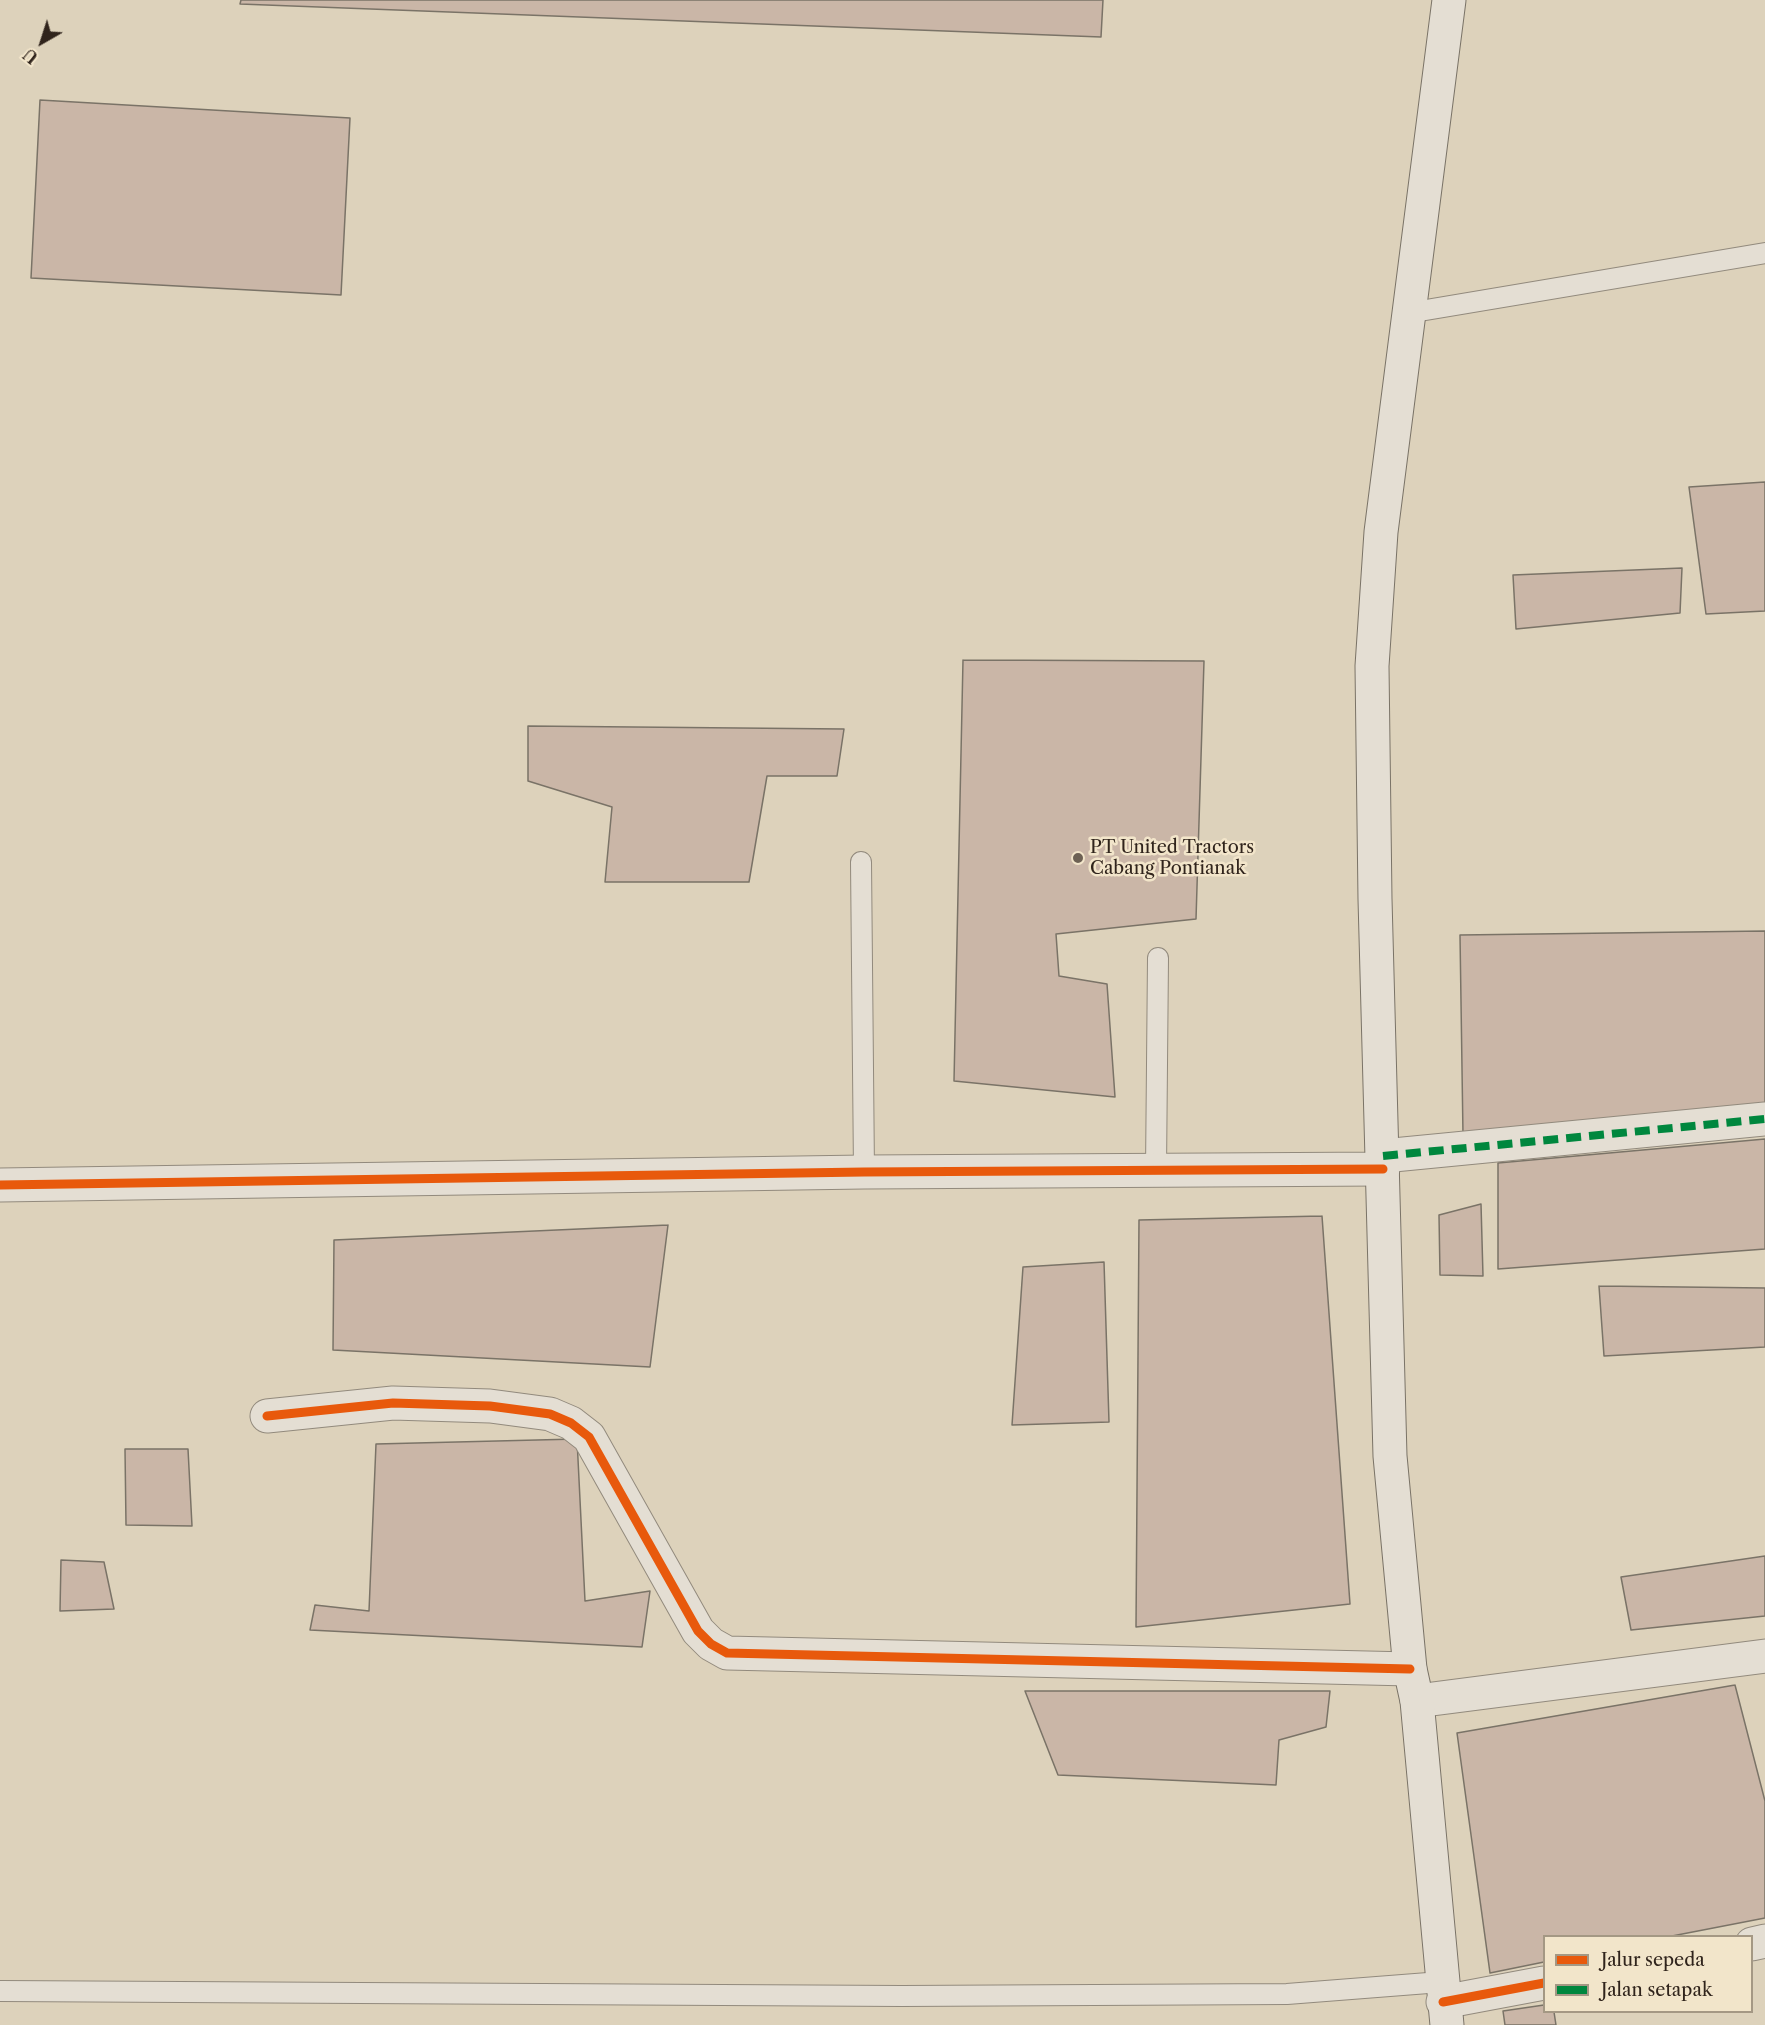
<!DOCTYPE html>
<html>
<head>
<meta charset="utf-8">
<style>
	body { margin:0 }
	#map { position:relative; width:1765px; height:2025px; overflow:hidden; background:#ddd2bb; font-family:"Libre Caslon Text",serif }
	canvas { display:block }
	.legend { position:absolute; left:1543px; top:1935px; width:210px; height:78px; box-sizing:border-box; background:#f2e5ca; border:2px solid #a49884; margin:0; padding:8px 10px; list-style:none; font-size:18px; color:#30241c }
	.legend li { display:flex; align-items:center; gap:12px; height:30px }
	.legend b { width:30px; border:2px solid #a49884 }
	.north { position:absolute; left:12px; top:12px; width:60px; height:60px; -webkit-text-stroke:4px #f2e5ca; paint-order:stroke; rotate:219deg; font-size:16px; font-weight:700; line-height:24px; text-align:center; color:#30241c }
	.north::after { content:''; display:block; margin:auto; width:21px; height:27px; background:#30241c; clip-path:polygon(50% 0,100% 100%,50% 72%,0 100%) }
</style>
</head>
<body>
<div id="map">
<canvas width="1765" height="2025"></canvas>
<ul class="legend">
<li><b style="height:8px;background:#e8590c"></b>Jalur sepeda</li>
<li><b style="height:8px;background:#00873e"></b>Jalan setapak</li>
</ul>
<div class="north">U</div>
</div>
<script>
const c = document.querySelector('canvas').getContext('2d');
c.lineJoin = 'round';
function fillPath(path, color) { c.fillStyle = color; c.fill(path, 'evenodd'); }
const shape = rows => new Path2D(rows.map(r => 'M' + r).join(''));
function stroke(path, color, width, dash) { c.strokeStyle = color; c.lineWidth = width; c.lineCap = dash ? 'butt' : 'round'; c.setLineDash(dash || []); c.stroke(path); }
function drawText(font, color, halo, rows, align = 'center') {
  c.font = font + ' "Libre Caslon Text",serif'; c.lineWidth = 5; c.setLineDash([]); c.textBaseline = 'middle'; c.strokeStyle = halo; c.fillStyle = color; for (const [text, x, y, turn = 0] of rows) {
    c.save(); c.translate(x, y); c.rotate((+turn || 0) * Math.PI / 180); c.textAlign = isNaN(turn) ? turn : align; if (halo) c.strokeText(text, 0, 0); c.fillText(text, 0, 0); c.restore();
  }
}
const building = shape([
	[241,0,1103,0,1101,37,240,4,241,0],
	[40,100,350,118,341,295,31,278,40,100],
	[1765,482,1765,611,1706,614,1689,487,1765,482],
	[1682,568,1680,613,1516,629,1513,575,1682,568],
	[963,660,1204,661,1196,919,1056,934,1059,976,1107,984,1115,1097,954,1081,963,660],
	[528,726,844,729,837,776,767,776,749,882,605,882,612,807,528,781,528,726],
	[1765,931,1765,1108,1463,1135,1460,935,1765,931],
	[1765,1139,1765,1249,1498,1269,1498,1163,1765,1139],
	[1481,1204,1483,1276,1440,1275,1439,1215,1481,1204],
	[1322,1216,1350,1604,1136,1627,1139,1220,1322,1216],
	[668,1225,650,1367,333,1350,334,1240,668,1225],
	[1104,1262,1109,1422,1012,1425,1023,1267,1104,1262],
	[1599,1286,1765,1288,1765,1347,1604,1356,1599,1286],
	[577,1439,585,1601,650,1591,642,1647,310,1630,315,1605,369,1611,376,1444,577,1439],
	[125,1449,188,1449,192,1526,126,1525,125,1449],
	[1765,1556,1765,1616,1631,1630,1621,1577,1765,1556],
	[61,1560,104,1562,114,1609,60,1611,61,1560],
	[1735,1685,1765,1801,1765,1918,1672,1936,1544,1936,1544,1962,1490,1973,1457,1733,1735,1685],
	[1025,1691,1330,1691,1326,1727,1279,1740,1276,1785,1058,1775,1025,1691],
	[1544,2005,1544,2012,1554,2012,1556,2025,1505,2025,1503,2011,1544,2005]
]);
fillPath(building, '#cab6a7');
stroke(building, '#7a7367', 1.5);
const lane = shape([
	[1408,313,1765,253],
	[861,862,864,1172],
	[1156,1170,1158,958],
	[0,1991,902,1996,1287,1994,1441,1982]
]);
const street = shape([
	[1383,1156,1765,1119],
	[0,1185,864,1172,1383,1169],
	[267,1416,393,1403,490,1406,550,1414,571,1423,589,1437,698,1631,711,1644,727,1653,1410,1669],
	[1417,1701,1765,1656],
	[1752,1944,1765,1941],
	[1443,2002,1544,1983]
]);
const secondary = shape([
	[1447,2025,1417,1701,1410,1669,1390,1456,1375,899,1372,666,1381,532,1449,0]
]);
stroke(lane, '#928a7d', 22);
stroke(street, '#928a7d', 35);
stroke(secondary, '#7a7367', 35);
stroke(lane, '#e4ded3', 20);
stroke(street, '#e4ded3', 33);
stroke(secondary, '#e4ded3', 33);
stroke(shape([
	[1383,1156,1765,1119]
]), '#00873e', 8, [15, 8]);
stroke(shape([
	[0,1185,864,1172,1383,1169],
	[267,1416,393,1403,490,1406,550,1414,571,1423,589,1437,698,1631,711,1644,727,1653,1410,1669],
	[1443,2002,1544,1983]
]), '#e8590c', 9);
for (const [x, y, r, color] of [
	[1078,858,6,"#6d6154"]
]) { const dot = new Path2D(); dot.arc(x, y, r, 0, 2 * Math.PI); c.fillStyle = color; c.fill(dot); stroke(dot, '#f2e5ca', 2); }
drawText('18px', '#30241c', '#f2e5ca', [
	["PT United Tractors",1090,848],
	["Cabang Pontianak",1090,869]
], 'left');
</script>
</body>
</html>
